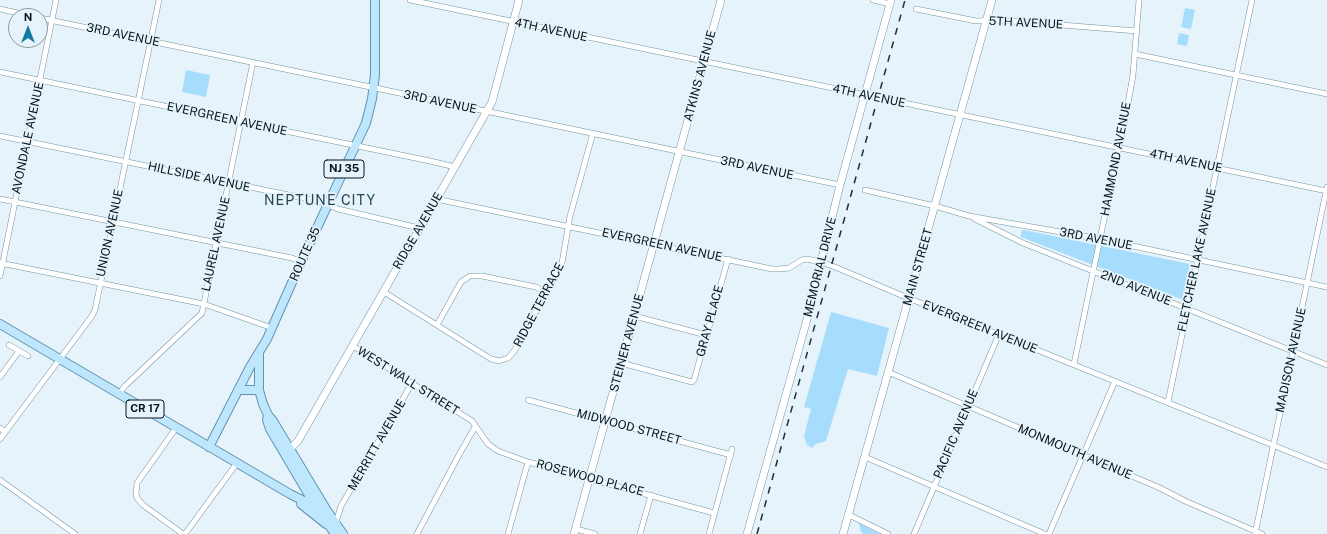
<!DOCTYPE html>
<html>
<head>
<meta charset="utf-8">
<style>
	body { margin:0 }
	#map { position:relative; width:1327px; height:534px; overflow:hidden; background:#e6f3fb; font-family:"Public Sans",sans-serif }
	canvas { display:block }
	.north { position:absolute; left:8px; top:8px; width:40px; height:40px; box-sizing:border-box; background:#e6f3fb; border:1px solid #8d9aa1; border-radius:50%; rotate:0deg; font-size:11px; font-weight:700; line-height:16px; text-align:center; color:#08151b }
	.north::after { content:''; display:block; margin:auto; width:14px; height:18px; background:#1079a4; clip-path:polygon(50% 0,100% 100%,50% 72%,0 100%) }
</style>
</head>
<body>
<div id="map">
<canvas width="1327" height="534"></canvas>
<div class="north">N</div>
</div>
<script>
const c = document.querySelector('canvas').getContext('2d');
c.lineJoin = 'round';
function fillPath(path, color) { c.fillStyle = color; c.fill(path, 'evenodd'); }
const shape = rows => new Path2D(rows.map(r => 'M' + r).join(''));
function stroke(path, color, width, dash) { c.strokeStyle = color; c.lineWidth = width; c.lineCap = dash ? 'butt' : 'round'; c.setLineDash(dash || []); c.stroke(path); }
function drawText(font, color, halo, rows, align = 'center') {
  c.font = font + ' "Public Sans",sans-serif'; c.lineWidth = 3.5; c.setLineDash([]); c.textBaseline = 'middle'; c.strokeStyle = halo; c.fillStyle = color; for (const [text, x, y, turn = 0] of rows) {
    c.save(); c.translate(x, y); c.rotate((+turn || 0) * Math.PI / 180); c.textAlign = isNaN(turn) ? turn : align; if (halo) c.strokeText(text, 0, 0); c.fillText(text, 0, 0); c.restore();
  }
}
fillPath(shape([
	[1185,8,1195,10,1191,29,1181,27],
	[1179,33,1189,35,1187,46,1177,44],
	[186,70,210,75,206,97,182,92],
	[1024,230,1190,264,1183,300,1021,237,1021,232],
	[831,312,889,328,877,376,848,369,826,441,816,444,812,448,807,445,804,436,811,409,804,407],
	[859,523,880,534,864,534,861,532]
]), '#a7ddfc');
const minor = shape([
	[410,0,1327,191],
	[873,0,890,4],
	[0,9,31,16],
	[916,9,976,21,998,20,1137,31],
	[40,18,840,185],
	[1135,54,1327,94],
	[0,72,430,161,455,167],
	[0,136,318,201,338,209,419,228],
	[865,190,935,206,969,216,1095,238,1327,287],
	[0,199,292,258,301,262],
	[436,199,772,269,779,269,789,268,802,260,807,259,821,262,835,267,901,295,1327,467],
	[975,219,1023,243,1327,365],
	[0,263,204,304,272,328],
	[0,276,56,0],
	[384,292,491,359,499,361,508,358,515,350,562,263,570,216,593,133],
	[634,316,706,335],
	[437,325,461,282,470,276,482,276,536,287,546,293],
	[9,345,28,356],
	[353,346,472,421,488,444,498,451,528,462,714,513],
	[621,363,692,382,694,380,728,259],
	[1074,364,1127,109,1133,75,1139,0],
	[888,372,1160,488,1185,501,1262,534],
	[0,377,19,351],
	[119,394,125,386,202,313,253,62],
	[528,400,731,455],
	[1168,402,1252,0],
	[0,428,5,432],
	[176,428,137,483,136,494,137,498,143,505,183,534],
	[0,439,92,316,95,310,159,0],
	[865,457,1045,534],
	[0,480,75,534],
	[849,515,888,534],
	[337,524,337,519,341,506,412,383],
	[576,529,595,534],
	[185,534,237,463],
	[417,534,460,453,475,427],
	[508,534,528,462],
	[640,534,651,495],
	[709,534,732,449],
	[914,534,999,334],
	[1049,534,1115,381],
	[1255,534,1327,187]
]);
const tertiary = shape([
	[290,449,298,441,492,102,519,0],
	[574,534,721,0],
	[747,534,806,323,840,185,891,0]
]);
const secondary = shape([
	[843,534,992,0]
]);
const primary = shape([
	[0,324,290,494,316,507,324,513,338,527],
	[259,354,259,390,263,404,268,415,273,421,326,509,343,534],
	[238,390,259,390],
	[268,415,267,420,270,429,316,507],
	[209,447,250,367,267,339,301,262,366,123,372,99,375,75,375,0],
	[301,504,326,524],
	[324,518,335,534]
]);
stroke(minor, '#7292a3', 6);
stroke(tertiary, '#7292a3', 8);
stroke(secondary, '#7292a3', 8);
stroke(primary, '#6293ae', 10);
stroke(minor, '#fff', 5);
stroke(tertiary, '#fff', 7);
stroke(secondary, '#fff', 7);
stroke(primary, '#bee7fe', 8);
stroke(shape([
	[757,534,905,0]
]), '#212e34', 1.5, [7, 7]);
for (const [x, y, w] of [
	[344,169,40],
	[145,409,38]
]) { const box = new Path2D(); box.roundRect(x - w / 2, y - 9, w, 18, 3); c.fillStyle = '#e6f3fb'; c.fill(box); stroke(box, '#08151b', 1); }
drawText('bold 11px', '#08151b', null, [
	["NJ 35",344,169],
	["CR 17",145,409]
]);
drawText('12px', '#08151b', '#e6f3fb', [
	["5TH AVENUE",1026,23,3],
	["4TH AVENUE",551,30,12],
	["3RD AVENUE",123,35,12],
	["ATKINS AVENUE",700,76,-75],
	["4TH AVENUE",869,96,12],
	["3RD AVENUE",440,102,12],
	["EVERGREEN AVENUE",227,119,12],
	["AVONDALE AVENUE",28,138,-78],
	["HAMMOND AVENUE",1116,159,-79],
	["4TH AVENUE",1186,161,12],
	["3RD AVENUE",757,168,12],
	["HILLSIDE AVENUE",199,177,12],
	["RIDGE AVENUE",418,231,-60],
	["UNION AVENUE",110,233,-78],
	["3RD AVENUE",1096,239,11],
	["LAUREL AVENUE",216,244,-78],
	["EVERGREEN AVENUE",662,245,12],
	["ROUTE 35",305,254,-66],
	["FLETCHER LAKE AVENUE",1197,260,-78],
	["MEMORIAL DRIVE",820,267,-76],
	["MAIN STREET",918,267,-74],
	["2ND AVENUE",1136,288,22],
	["RIDGE TERRACE",539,305,-62],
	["GRAY PLACE",710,321,-75],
	["EVERGREEN AVENUE",980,327,22],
	["STEINER AVENUE",627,343,-75],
	["MADISON AVENUE",1291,360,-78],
	["WEST WALL STREET",408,381,32],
	["MIDWOOD STREET",629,427,15],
	["PACIFIC AVENUE",956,434,-67],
	["MERRITT AVENUE",377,445,-60],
	["MONMOUTH AVENUE",1075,452,23],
	["ROSEWOOD PLACE",590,478,15]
]);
c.letterSpacing = '1px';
drawText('14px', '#274555', '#e6f3fb', [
	["NEPTUNE CITY",320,201]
]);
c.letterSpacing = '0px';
</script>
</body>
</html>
